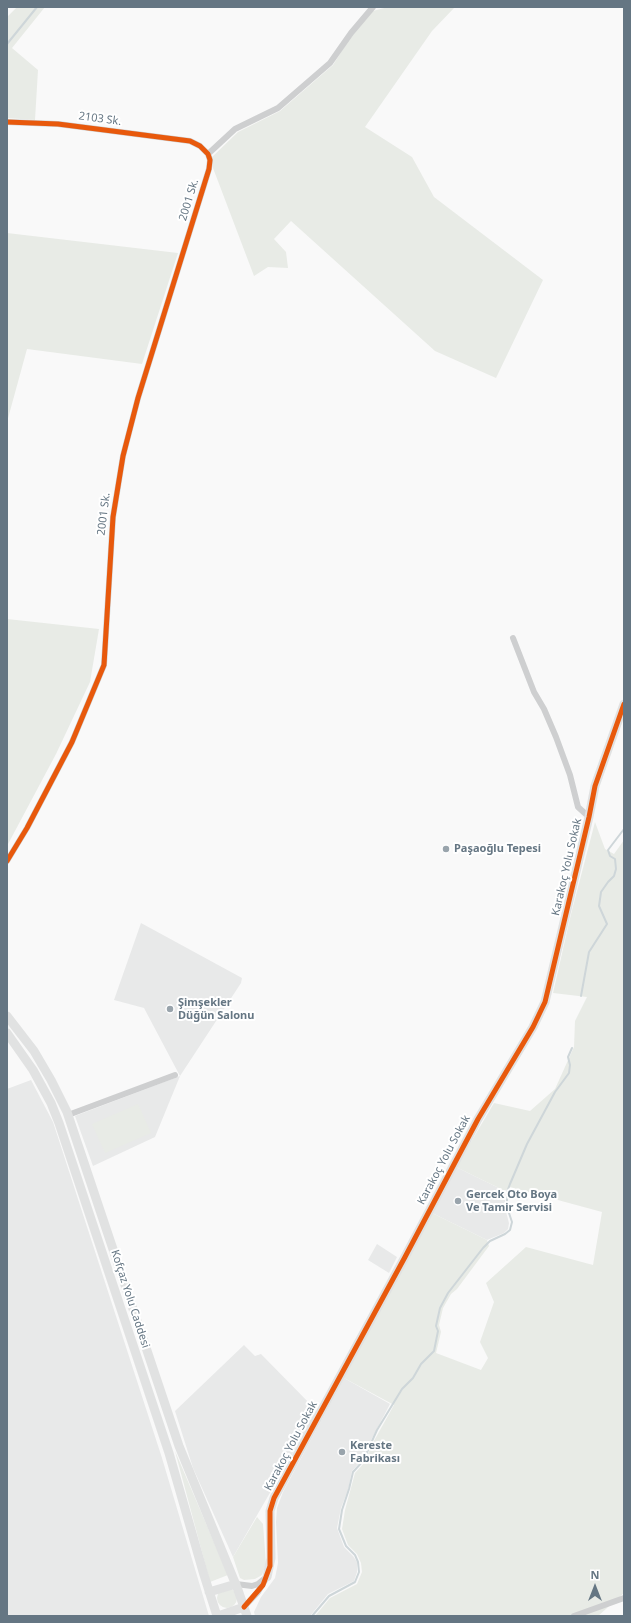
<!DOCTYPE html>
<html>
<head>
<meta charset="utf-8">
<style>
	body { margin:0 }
	#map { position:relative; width:631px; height:1623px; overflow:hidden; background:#f9f9f9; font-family:"Noto Sans",sans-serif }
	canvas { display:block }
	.frame { position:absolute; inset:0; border:8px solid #657683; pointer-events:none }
	.north { position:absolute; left:575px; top:1567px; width:40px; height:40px; -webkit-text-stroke:3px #fff; paint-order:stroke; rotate:0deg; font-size:11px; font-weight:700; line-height:16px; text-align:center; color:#657683 }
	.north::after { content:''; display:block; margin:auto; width:14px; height:18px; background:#657683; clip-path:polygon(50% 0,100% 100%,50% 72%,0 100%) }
</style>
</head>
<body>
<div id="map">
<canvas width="631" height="1623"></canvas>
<div class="frame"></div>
<div class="north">N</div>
</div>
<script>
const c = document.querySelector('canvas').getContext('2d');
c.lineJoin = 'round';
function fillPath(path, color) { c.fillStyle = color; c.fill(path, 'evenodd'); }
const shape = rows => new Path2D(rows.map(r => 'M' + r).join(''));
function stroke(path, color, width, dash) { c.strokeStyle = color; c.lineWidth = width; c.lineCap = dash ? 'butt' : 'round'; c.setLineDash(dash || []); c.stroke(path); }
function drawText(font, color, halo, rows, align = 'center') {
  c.font = font + ' "Noto Sans",sans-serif'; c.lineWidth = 4; c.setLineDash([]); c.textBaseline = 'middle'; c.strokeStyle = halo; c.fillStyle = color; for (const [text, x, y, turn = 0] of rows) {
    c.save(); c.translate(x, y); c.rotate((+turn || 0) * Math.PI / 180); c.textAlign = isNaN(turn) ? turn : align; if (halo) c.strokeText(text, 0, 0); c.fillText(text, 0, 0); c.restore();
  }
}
fillPath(shape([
	[141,923,242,978,241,983,180,1076,155,1137,93,1166,75,1116,180,1076,144,1008,114,1000],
	[31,1080,53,1122,162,1458,209,1616,7,1616,7,1089],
	[456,1167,505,1191,505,1208,509,1223,508,1229,504,1233,487,1240,432,1213],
	[377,1244,397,1257,389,1273,368,1260],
	[244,1345,255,1356,261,1354,317,1411,233,1557,193,1468,175,1411],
	[344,1378,390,1404,368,1446,362,1460,352,1471,348,1490,341,1508,337,1528,344,1547,353,1556,357,1562,357,1572,354,1581,328,1594,310,1616,255,1616,254,1612,261,1597,275,1578,278,1563,276,1522,277,1508,283,1492]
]), '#e8e9e9');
fillPath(shape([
	[17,7,45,7,12,48,38,70,35,120,7,118,7,17],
	[388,7,455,7,432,31,365,127,412,157,434,197,543,280,496,378,435,351,291,221,274,239,286,252,288,268,268,267,254,276,213,168,211,158,238,132,280,111,333,65,353,33,373,11],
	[7,233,178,253,142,364,27,349,7,422],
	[7,619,99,629,90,682,56,754,7,846],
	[595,822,605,849,614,854,624,840,624,1593,598,1616,315,1616,330,1598,357,1584,362,1572,361,1563,357,1554,348,1545,342,1529,345,1510,355,1473,365,1462,370,1448,394,1405,344,1378,432,1213,487,1240,489,1246,457,1289,451,1294,443,1308,439,1325,441,1332,436,1353,481,1370,488,1358,480,1342,494,1302,486,1283,526,1247,593,1265,602,1212,510,1187,505,1191,456,1167,494,1103,530,1111,555,1089,574,1047,575,1021,587,997,553,993,571,914],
	[138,1104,151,1133,105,1153,92,1124],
	[175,1451,228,1575,210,1582],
	[257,1517,263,1524,266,1564,262,1575,255,1579,244,1580,240,1578,233,1557],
	'217 1598a10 10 0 1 1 20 0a10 10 0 1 1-20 0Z'
]), '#e8ebe6');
stroke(shape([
	[7,44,37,7],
	[581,996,589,952,607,924,599,906,601,892,608,882,614,876,616,869,615,859,610,856,608,850,624,829],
	[312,1616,329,1596,355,1582,359,1572,358,1562,355,1555,346,1546,339,1529,342,1510,349,1489,353,1472,363,1461,377,1430,402,1389,413,1378,421,1364,434,1351,438,1331,436,1326,440,1308,448,1293,483,1248,490,1241,505,1234,510,1230,512,1222,507,1207,507,1192,510,1184,527,1144,555,1092,569,1073,570,1065,568,1057,572,1048]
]), '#ced6d9', 2);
stroke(shape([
	[7,122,58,124,190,141,200,146,208,154,210,160,209,169,138,398,123,456,113,517,104,665,72,742,27,828,7,861],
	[208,154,235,129,278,108,330,63,351,33,373,7],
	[513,638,534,692,544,709,556,737,570,775,578,807,589,817],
	[68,1115,175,1075],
	[236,1584,252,1586,258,1584,264,1579],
	[244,1607,258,1592,267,1577],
	[574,1616,624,1598]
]), '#cecfd0', 6);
stroke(shape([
	[7,1016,34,1051,51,1080,67,1112,179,1446,238,1590,247,1616],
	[7,1033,33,1070,51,1103,59,1123,169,1453,204,1575,217,1616],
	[267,1577,271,1558,270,1511,274,1498,405,1257,478,1119,533,1027,545,1002,589,817,595,786,624,704],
	[209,1592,236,1584],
	[218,1616,244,1607]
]), '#e1e2e2', 9);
stroke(shape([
	[7,122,58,124,190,141,200,146,208,154,210,160,209,169,138,398,123,456,113,517,104,665,72,742,27,828,7,861],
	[244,1607,263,1585,270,1566,270,1511,274,1498,405,1257,478,1119,533,1027,545,1002,589,817,595,786,624,704]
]), '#e8590c', 5);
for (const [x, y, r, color] of [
	[446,849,4,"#99a4ac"],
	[170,1009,4,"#99a4ac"],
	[458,1201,4,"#99a4ac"],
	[342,1452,4,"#99a4ac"]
]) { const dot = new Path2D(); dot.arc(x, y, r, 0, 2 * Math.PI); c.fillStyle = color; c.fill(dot); stroke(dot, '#fff', 1.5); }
drawText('11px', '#657683', '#fff', [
	["2103 Sk.",100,119,8],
	["2001 Sk.",189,200,-73],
	["2001 Sk.",104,514,-83],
	["Karakoç Yolu Sokak",567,867,-77],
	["Karakoç Yolu Sokak",444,1160,-62],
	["Kofçaz Yolu Caddesi",130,1299,72],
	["Karakoç Yolu Sokak",291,1446,-62]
]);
drawText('bold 11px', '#657683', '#fff', [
	["Paşaoğlu Tepesi",454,849],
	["Şimşekler",178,1003],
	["Düğün Salonu",178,1016],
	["Gercek Oto Boya",466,1195],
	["Ve Tamir Servisi",466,1208],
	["Kereste",350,1446],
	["Fabrikası",350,1459]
], 'left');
</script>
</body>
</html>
